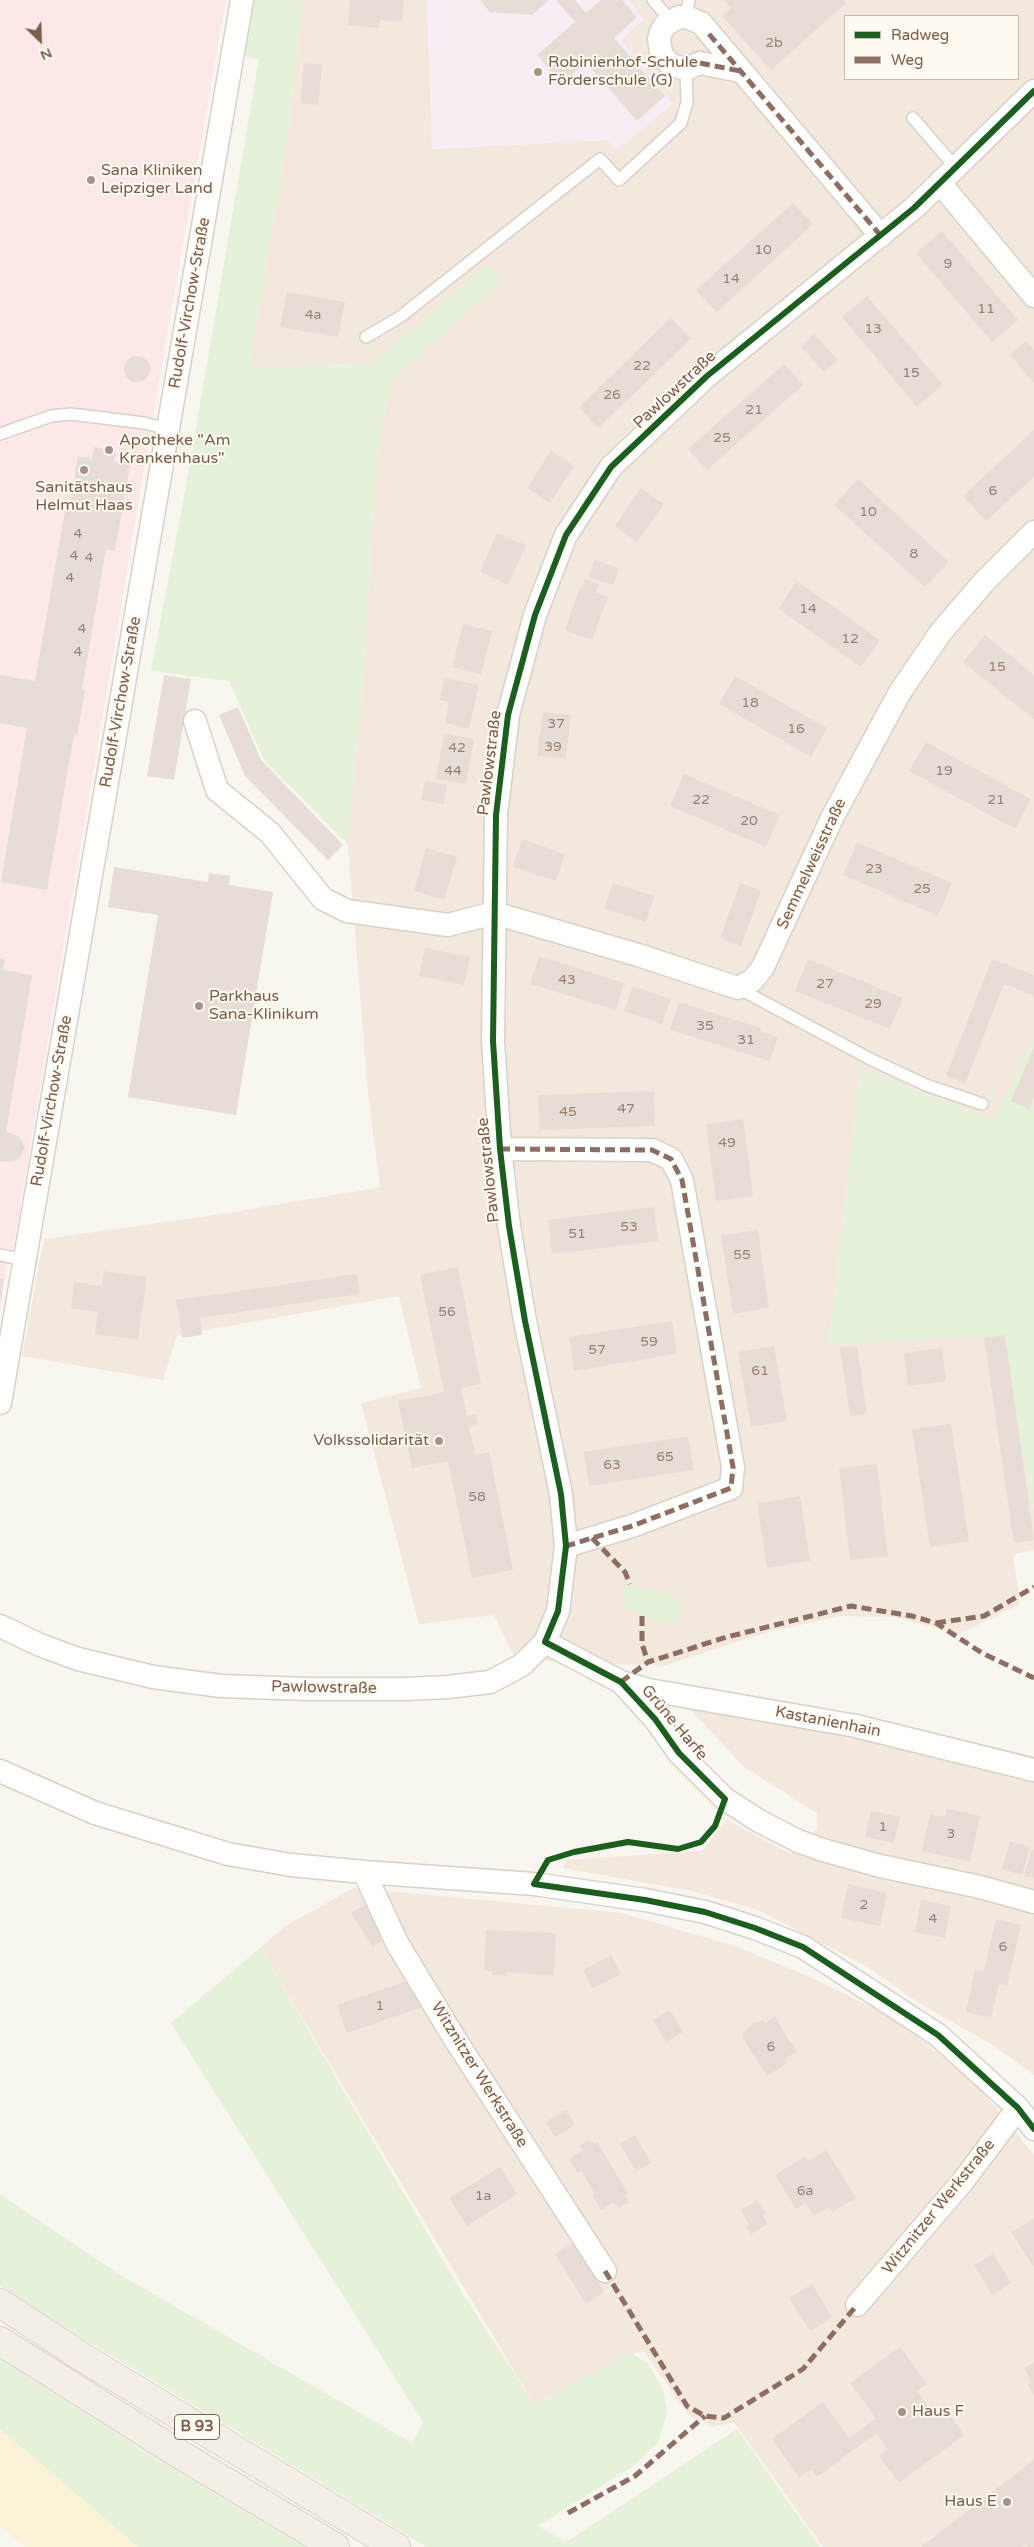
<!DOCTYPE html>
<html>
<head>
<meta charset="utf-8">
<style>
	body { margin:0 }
	#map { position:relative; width:1034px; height:2547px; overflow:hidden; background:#f9f5ef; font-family:"Varela Round",sans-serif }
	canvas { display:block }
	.legend { position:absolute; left:844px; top:15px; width:175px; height:65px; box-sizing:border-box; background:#fffaf2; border:1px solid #cabbb0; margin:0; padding:6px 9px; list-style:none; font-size:15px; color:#7b5d4c }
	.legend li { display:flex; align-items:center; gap:10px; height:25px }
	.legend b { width:25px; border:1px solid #cabbb0 }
	.north { position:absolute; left:15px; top:15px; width:50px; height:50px; -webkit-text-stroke:4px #fffaf2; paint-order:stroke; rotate:156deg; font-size:14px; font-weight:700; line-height:20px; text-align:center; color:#7b5d4c }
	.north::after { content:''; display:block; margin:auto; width:18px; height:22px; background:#7b5d4c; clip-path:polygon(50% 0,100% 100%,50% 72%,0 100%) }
</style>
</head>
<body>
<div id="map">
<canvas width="1034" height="2547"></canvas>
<ul class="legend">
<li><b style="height:6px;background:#1b5e20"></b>Radweg</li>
<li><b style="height:6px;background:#8d6e63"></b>Weg</li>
</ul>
<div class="north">N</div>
</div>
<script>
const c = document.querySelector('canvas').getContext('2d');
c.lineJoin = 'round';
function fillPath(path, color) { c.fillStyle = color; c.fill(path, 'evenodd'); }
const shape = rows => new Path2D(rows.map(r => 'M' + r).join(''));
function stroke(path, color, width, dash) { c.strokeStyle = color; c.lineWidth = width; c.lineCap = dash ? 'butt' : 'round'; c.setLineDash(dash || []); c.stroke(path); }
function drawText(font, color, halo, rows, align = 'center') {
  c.font = font + ' "Varela Round",sans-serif'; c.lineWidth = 4; c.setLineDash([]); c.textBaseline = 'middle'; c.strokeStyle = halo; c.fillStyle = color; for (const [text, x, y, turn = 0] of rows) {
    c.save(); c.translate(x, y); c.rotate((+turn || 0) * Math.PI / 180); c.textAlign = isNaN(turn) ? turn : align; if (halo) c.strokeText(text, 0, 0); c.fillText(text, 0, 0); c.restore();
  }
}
fillPath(shape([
	[303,0,427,0,432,149,606,140,621,39,643,20,629,0,1034,0,1034,1038,994,1120,861,1069,829,1345,1001,1334,1034,1509,1034,1550,1013,1554,1020,1604,959,1634,896,1617,841,1616,771,1631,663,1666,559,1662,514,1656,494,1615,419,1624,361,1403,421,1388,399,1296,177,1335,163,1380,22,1356,44,1239,223,1214,380,1187,368,1093,348,844,364,664,376,461,391,380,501,281,487,264,370,365,249,367,288,132],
	[845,16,1018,16,1018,79,845,79],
	[687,1706,1034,1761,1034,2075,996,2047,916,2001,868,1967,758,1910,692,1891,563,1868,566,1860,702,1851,727,1820,791,1854,817,1830,817,1813,744,1767],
	[354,1888,622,1913,735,1946,812,1978,892,2017,975,2082,1034,2155,1034,2547,823,2547,734,2422,713,2427,688,2414,644,2351,632,2353,534,2404,260,1948,285,1926]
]), '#f2e8dd');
fillPath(shape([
	[427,0,629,0,644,20,621,40,673,104,617,150,606,140,432,149]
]), '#f6edf5');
fillPath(shape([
	[0,0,226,0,152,421,12,1253,8,1253,0,1313]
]), '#fbe8e7');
fillPath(shape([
	[253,0,303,0,288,132,249,367,370,365,487,264,501,281,391,380,376,461,364,664,348,844,264,760,229,681,151,671,185,492,259,59,241,55],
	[1034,1038,1034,1510,1001,1335,829,1345,861,1069,994,1120],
	[630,1584,680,1598,681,1602,676,1622,674,1625,663,1623,626,1609,623,1604,622,1593,626,1586],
	[260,1948,458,2286,534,2404,632,2353,648,2364,663,2389,667,2412,658,2443,633,2466,538,2526,566,2542,737,2429,820,2547,427,2547,29,2306,0,2286,0,2194,117,2273,412,2443,423,2422,171,2023],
	[0,2359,151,2455,305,2547,138,2547,0,2429]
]), '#e6f1da');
fillPath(shape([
	[0,2429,7,2435,138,2547,25,2547,0,2526]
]), '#fbf3d8');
fillPath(shape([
	[350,0,404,0,402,22,380,20,379,28,348,25],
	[480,0,549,0,532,15,490,12],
	[556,0,575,0,586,13,601,0,622,0,637,17,614,38,665,96,637,121,586,62,562,84,537,55,575,22],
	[724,0,843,0,846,3,771,70,722,16,731,8],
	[304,63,322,65,318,105,300,103],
	[793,203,813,224,717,312,696,290],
	[942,231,1018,320,992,342,916,253],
	[287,292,345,302,338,337,280,327],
	[867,296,943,385,917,407,842,317],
	[671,318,691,339,598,428,579,407],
	[814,334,838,360,824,372,801,346],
	[1026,341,1034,350,1034,383,1010,354],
	'124 369a13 13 0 1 1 26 0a13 13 0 1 1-26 0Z',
	[784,364,803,385,707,470,688,449],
	[1034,430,1034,477,986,521,963,496],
	[94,447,116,451,114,462,130,465,115,551,106,549,82,689,85,691,77,735,74,735,47,890,1,882,27,728,0,723,0,675,35,681,67,500,71,500,78,456,92,459],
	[551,451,574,466,550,503,527,488],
	[858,479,949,562,925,587,834,505],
	[641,488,664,504,637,542,615,526],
	[497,533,526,545,508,585,480,572],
	[595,560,619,568,613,585,588,577],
	[585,579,599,584,596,593,608,597,592,640,565,630,580,587,582,588],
	[797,581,880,640,861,667,778,608],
	[463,624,492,631,481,674,452,667],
	[985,635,1034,675,1034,719,963,662],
	[164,675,191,679,174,780,147,776],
	[735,676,827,728,811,757,719,704],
	[444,678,479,685,469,729,445,723,449,702,440,700],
	[238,707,261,760,343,845,328,860,245,776,219,715],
	[543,712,571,715,566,759,537,756],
	[444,734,474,739,466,784,436,779],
	[926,742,1031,799,1015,829,909,771],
	[684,774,780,815,766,847,670,806],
	[425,781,447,785,444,804,421,800],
	[522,839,565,854,556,881,513,867],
	[857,842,952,883,938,916,843,875],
	[426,848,457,857,444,900,414,891],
	[114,867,208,882,209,873,230,876,229,885,273,892,236,1115,128,1097,158,915,108,907],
	[613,883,654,896,646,922,604,908],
	[740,883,761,891,741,946,720,938],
	[425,948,470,957,464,985,419,976],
	[539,956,624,983,616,1010,530,984],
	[0,958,5,959,3,970,32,975,6,1132,18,1136,25,1147,19,1159,10,1162,0,1161],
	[808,959,903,998,890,1029,795,991],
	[992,959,1034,975,1034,996,1004,984,965,1084,946,1076],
	[633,986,671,999,662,1024,624,1011],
	[679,1002,761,1028,760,1031,778,1037,770,1061,670,1030],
	[1034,1047,1034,1097,1029,1109,1011,1101],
	[654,1091,655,1126,539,1130,538,1095],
	[743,1119,753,1196,716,1201,706,1124],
	[654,1207,658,1241,552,1254,548,1220],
	[758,1230,769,1308,733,1314,721,1235],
	[458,1267,481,1384,461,1388,467,1416,476,1414,478,1424,469,1426,475,1455,489,1452,513,1570,472,1578,448,1461,412,1468,398,1401,444,1392,420,1275],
	[104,1271,147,1277,138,1340,95,1334,98,1312,71,1308,74,1282,102,1286],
	[357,1274,360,1294,200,1318,202,1335,182,1338,176,1300],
	[0,1278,4,1279,1,1298,0,1298],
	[672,1321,677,1354,574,1371,569,1337],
	[1005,1335,1034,1540,1014,1543,984,1338],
	[774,1346,787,1421,751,1427,738,1352],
	[857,1346,867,1414,850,1416,840,1348],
	[942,1348,946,1381,908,1386,904,1353],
	[951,1424,969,1541,930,1547,912,1429],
	[688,1436,694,1470,589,1486,584,1452],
	[877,1464,888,1556,850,1560,839,1468],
	[800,1496,810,1561,767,1568,757,1503],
	[947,1808,980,1816,970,1862,922,1851,930,1814,945,1817],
	[871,1811,900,1817,894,1843,865,1837],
	[1010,1841,1030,1847,1022,1875,1002,1869],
	[1032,1849,1034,1850,1034,1878,1024,1876],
	[848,1884,887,1893,880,1926,841,1918],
	[921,1900,951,1906,945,1938,915,1932],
	[370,1901,392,1935,373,1947,351,1913],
	[996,1919,1021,1925,1007,1986,999,1984,991,2018,966,2012,975,1970,984,1971],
	[486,1930,556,1933,554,1976,507,1972,507,1976,492,1975,492,1971,484,1971],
	[611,1955,621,1974,593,1989,583,1970],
	[413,1979,423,2007,347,2033,337,2005],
	[670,2010,683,2032,666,2042,653,2020],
	[775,2016,790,2043,791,2042,797,2051,785,2059,787,2063,767,2076,742,2037,744,2036,743,2033,754,2023,763,2020,765,2023],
	[566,2110,575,2125,555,2137,546,2122],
	[635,2135,651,2163,636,2171,620,2144],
	[590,2139,594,2144,597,2142,628,2194,625,2196,629,2202,618,2208,614,2202,601,2210,592,2195,595,2194,581,2171,578,2173,569,2159,583,2150,580,2145],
	[826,2150,856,2198,832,2212,829,2207,814,2216,806,2203,796,2209,775,2175,805,2156,808,2161],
	[500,2167,517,2194,467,2226,449,2198],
	[757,2200,766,2214,763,2216,768,2224,751,2234,746,2226,749,2224,741,2210],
	[1034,2219,1034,2267,1011,2232],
	[573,2243,604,2292,586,2304,555,2254],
	[993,2254,1011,2283,992,2295,974,2265],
	[812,2284,832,2317,810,2331,789,2298],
	[900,2347,927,2384,917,2391,921,2396,935,2416,945,2409,964,2435,899,2483,879,2456,888,2449,876,2433,817,2477,811,2469,799,2477,772,2439,823,2402,849,2438,862,2429,876,2418,850,2383],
	[1034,2363,1034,2396,1028,2384,1031,2382,1024,2368],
	[1034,2460,1034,2547,1028,2547,1026,2544,1021,2547,921,2547]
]), '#e6ded6');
const service = shape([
	[653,0,671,21],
	[686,17,689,0],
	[913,118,956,168],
	[366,337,400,317,600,159,619,180,681,123,687,102,686,69],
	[0,434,51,416,71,414,144,423,168,429],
	[738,988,870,1059,926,1085,982,1104],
	[0,1255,25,1260]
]);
const minor = shape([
	[740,71,700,63,686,69,671,65,661,54,659,39,661,32,665,25,679,17,686,17,701,23,881,236],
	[940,183,1034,296],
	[195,721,217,790,270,833,323,899,347,911,448,925,494,913,638,955,738,988,753,980,763,967,832,818,900,692,941,632,984,582,1034,532],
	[500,1149,652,1150,671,1159,682,1180,733,1467,731,1488,632,1526,566,1546],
	[0,1403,242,0],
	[0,1626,40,1645,78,1659,153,1677,221,1686,308,1689,406,1689,448,1687,490,1682,522,1665,545,1642,558,1611,566,1546,561,1494,525,1321,509,1226,500,1149,493,1041,496,815,508,715,535,615,566,535,611,467,707,376,914,208,1034,91],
	[545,1642,621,1682,655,1719,679,1753,725,1799,759,1821,798,1841,823,1850,880,1866,980,1887,1034,1902],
	[621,1682,649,1690,856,1726,1034,1770],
	[0,1771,95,1813,228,1854,291,1865,364,1872,534,1884,645,1900,705,1912,755,1928,803,1947,938,2035,1018,2108,1034,2129],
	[364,1872,397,1943,453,2036,605,2271],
	[857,2305,963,2181,1018,2108]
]);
const primary = shape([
	[0,2303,82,2357,396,2547],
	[0,2341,176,2452,335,2547]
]);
stroke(service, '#d8d1ca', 14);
stroke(minor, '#d8d1ca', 25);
stroke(primary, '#dad1cb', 30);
stroke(service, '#fefefd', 11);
stroke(minor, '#fefefd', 22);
stroke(primary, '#f3efe7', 28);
stroke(shape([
	[709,34,881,236],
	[700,63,740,71],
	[500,1149,652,1150,671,1159,682,1180,733,1467,731,1488,632,1526,566,1546],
	[592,1538,625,1572,630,1584],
	[642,1616,642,1644,648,1662],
	[936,1623,984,1616,1034,1587],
	[621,1682,648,1662,727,1637,851,1606,912,1616,936,1623,982,1653,1034,1678],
	[605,2271,687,2406,705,2416,724,2418,803,2369,857,2305],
	[568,2513,635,2476,705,2416]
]), '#8d6e63', 5, [10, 5]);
stroke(shape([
	[1034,91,914,208,707,376,611,467,566,535,535,615,508,715,496,815,493,1041,500,1149,509,1226,525,1321,561,1494,566,1546,558,1611,545,1642,621,1682,655,1719,679,1753,725,1799,715,1826,701,1842,678,1849,628,1842,574,1852,548,1860,534,1884,645,1900,705,1912,755,1928,803,1947,938,2035,1018,2108,1034,2129]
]), '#1b5e20', 6);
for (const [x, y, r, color] of [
	[538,72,5,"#a79285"],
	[91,180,5,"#a79285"],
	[109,450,5,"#a79285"],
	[84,470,5,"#a79285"],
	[199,1006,5,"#a79285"],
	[439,1441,5,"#a79285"],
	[902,2412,5,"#a79285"],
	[1007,2502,5,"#a79285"]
]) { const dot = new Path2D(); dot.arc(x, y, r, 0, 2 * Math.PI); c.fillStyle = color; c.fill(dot); stroke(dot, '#fffaf2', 2); }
drawText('14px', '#987f71', null, [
	["2b",774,43],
	["10",763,250],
	["9",948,264],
	["14",731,279],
	["11",986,309],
	["4a",313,315],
	["13",873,329],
	["22",642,366],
	["15",911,373],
	["26",612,395],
	["21",754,410],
	["25",722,438],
	["6",993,491],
	["10",868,512],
	["4",78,534],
	["8",914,554],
	["4",74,556],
	["4",89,558],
	["4",70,578],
	["14",808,609],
	["4",82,629],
	["12",850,639],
	["4",78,652],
	["15",997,667],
	["18",750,703],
	["37",556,724],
	["16",796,729],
	["39",553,747],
	["42",457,748],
	["44",453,771],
	["19",944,771],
	["22",701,800],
	["21",996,800],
	["20",749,821],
	["23",874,869],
	["25",922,889],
	["43",567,980],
	["27",825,984],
	["29",873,1004],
	["35",705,1026],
	["31",746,1040],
	["47",626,1109],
	["45",568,1112],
	["49",727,1143],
	["53",629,1227],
	["51",577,1234],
	["55",742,1255],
	["56",447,1312],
	["59",649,1342],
	["57",597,1350],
	["61",760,1371],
	["65",665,1457],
	["63",612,1465],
	["58",477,1497],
	["1",883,1827],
	["3",951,1834],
	["2",864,1905],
	["4",933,1919],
	["6",1003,1947],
	["1",380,2006],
	["6",771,2047],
	["6a",805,2191],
	["1a",483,2196]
]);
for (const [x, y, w] of [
	[197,2427,45]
]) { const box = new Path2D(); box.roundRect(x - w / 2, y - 12.5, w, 25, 4); c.fillStyle = '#fffaf2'; c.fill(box); stroke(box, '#7b5d4c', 1); }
drawText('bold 15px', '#7b5d4c', null, [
	["B 93",197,2427]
]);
drawText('16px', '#7b5d4c', '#fffaf2', [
	["Robinienhof-Schule",548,63],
	["Förderschule (G)",548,81],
	["Sana Kliniken",101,171],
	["Leipziger Land",101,189],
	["Apotheke \"Am",119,441],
	["Krankenhaus\"",119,459],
	["Sanitätshaus",84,488,"center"],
	["Helmut Haas",84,506,"center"],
	["Parkhaus",209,997],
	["Sana-Klinikum",209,1015],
	["Volkssolidarität",429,1441,"right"],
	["Haus F",912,2412],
	["Haus E",997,2502,"right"]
], 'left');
drawText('16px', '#7b5d4c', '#fffaf2', [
	["Rudolf-Virchow-Straße",190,303,-80],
	["Pawlowstraße",675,390,-43],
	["Rudolf-Virchow-Straße",121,702,-80],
	["Pawlowstraße",490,763,-83],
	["Semmelweisstraße",812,864,-65],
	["Rudolf-Virchow-Straße",52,1101,-80],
	["Pawlowstraße",489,1170,-96],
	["Pawlowstraße",324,1688,1],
	["Kastanienhain",828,1722,11],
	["Grüne Harfe",674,1723,50],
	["Witznitzer Werkstraße",479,2075,58],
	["Witznitzer Werkstraße",939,2207,-51]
]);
</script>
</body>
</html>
